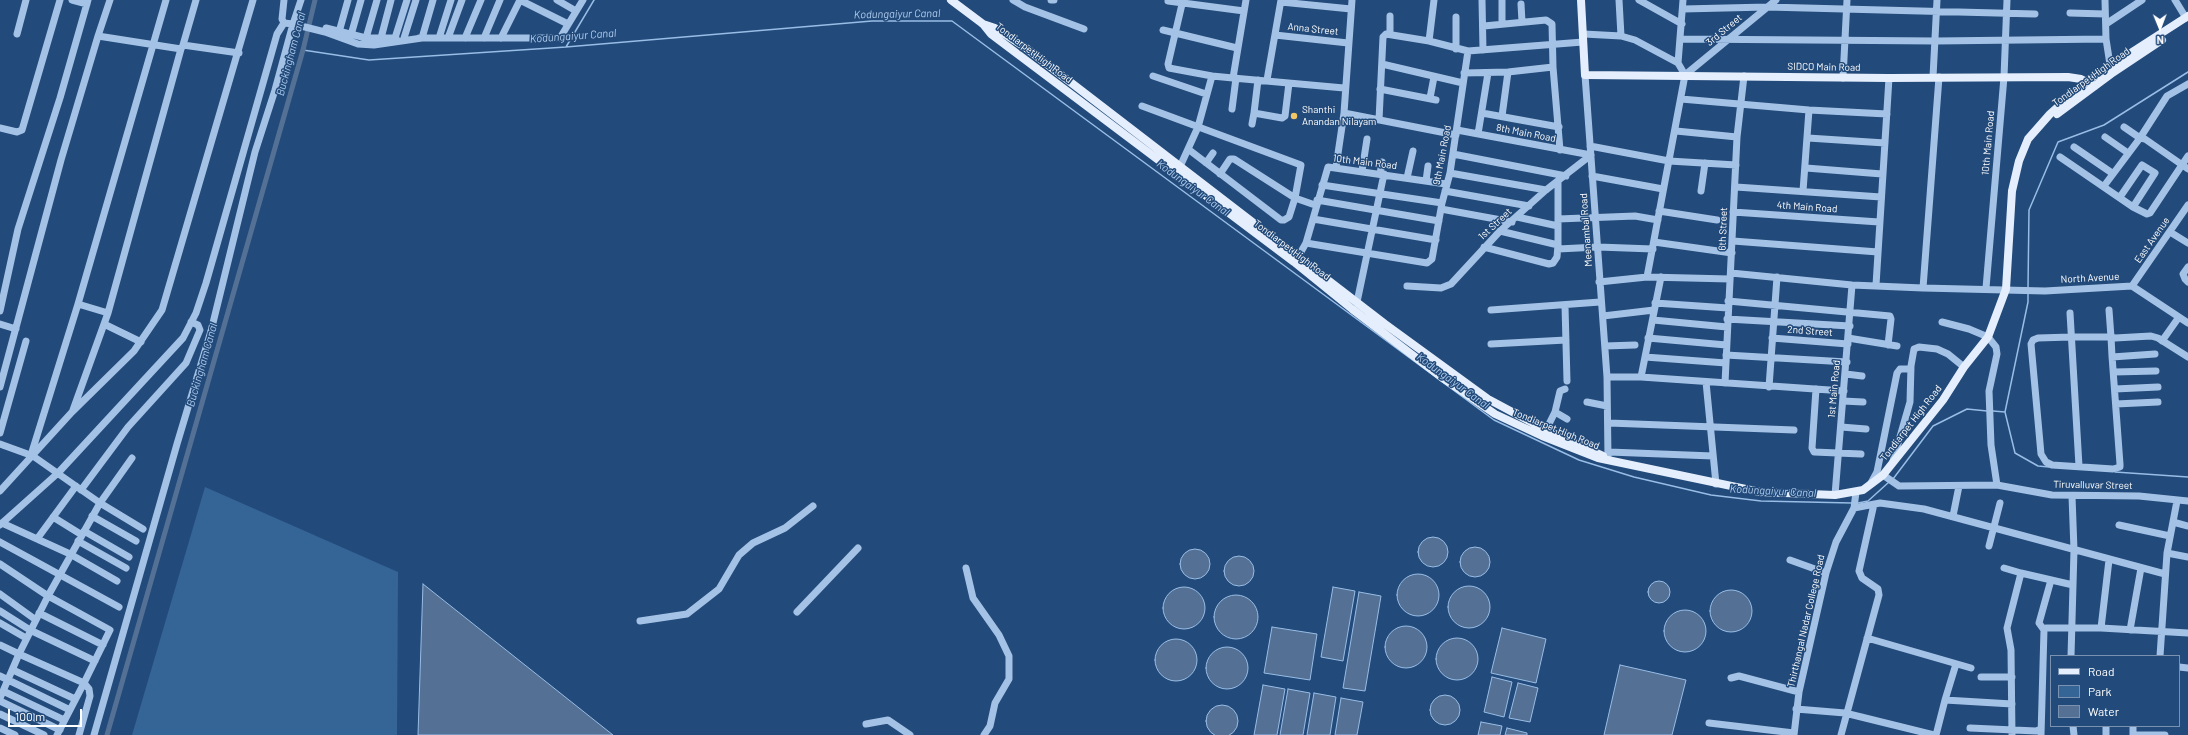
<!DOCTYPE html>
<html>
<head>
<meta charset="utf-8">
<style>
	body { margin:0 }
	#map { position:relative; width:2188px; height:735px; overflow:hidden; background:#224a7a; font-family:Barlow,sans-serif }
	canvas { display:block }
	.legend { position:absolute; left:2050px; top:655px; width:130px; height:72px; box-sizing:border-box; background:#224a7a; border:1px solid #7a92af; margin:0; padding:5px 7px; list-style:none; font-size:12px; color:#fff }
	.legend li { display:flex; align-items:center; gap:8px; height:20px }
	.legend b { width:20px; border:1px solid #7a92af }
	.north { position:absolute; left:2140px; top:8px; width:40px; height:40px; -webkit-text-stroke:3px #224a7a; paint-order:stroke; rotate:179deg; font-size:11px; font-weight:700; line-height:16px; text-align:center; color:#fff }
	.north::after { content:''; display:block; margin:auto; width:14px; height:18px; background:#fff; clip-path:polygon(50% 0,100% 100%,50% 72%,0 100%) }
	.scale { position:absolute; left:8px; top:709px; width:74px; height:18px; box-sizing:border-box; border:2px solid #fff; border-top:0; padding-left:5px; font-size:12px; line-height:14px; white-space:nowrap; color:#fff; -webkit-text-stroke:3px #224a7a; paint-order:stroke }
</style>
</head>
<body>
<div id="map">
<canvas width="2188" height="735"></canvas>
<ul class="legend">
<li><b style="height:5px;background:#e4eefc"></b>Road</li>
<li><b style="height:11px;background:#356497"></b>Park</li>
<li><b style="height:11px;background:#547195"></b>Water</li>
</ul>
<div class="north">N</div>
<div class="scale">100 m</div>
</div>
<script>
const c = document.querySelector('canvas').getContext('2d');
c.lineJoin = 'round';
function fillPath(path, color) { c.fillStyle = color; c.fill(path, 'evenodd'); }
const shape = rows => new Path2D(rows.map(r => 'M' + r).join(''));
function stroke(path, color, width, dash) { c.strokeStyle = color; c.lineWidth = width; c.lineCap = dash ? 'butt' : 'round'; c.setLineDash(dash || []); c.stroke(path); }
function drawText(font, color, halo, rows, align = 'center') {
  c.font = font + ' Barlow,sans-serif'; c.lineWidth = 3; c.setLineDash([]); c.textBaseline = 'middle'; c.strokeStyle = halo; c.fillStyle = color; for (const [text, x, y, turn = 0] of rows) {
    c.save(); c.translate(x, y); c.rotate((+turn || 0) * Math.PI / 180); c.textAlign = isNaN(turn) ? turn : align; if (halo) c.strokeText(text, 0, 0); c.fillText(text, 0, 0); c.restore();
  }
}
fillPath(shape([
	[205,487,398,572,397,735,132,735]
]), '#356497');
const water = shape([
	'1418 552a15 15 0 1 1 30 0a15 15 0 1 1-30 0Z',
	'1460 562a15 15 0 1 1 30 0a15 15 0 1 1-30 0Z',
	'1180 564a15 15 0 1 1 30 0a15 15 0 1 1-30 0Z',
	'1224 571a15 15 0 1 1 30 0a15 15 0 1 1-30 0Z',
	'1397 595a21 21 0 1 1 42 0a21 21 0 1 1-42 0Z',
	'1648 592a11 11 0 1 1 22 0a11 11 0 1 1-22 0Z',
	[423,584,613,735,418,735,423,584],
	'1448 607a21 21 0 1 1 42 0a21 21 0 1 1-42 0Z',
	'1163 608a21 21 0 1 1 42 0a21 21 0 1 1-42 0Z',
	[1333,587,1355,591,1343,661,1321,657,1333,587],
	'1710 611a21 21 0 1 1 42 0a21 21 0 1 1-42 0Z',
	[1359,592,1381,596,1365,691,1343,688,1359,592],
	'1214 617a22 22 0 1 1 44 0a22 22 0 1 1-44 0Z',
	'1664 631a21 21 0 1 1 42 0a21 21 0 1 1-42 0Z',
	'1385 647a21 21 0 1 1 42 0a21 21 0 1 1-42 0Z',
	[1272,627,1317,634,1310,680,1264,673,1272,627],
	[1502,628,1546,639,1536,683,1491,673,1502,628],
	'1436 659a21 21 0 1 1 42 0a21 21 0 1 1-42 0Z',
	'1155 660a21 21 0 1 1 42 0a21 21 0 1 1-42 0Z',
	'1206 668a21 21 0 1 1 42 0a21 21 0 1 1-42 0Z',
	[1620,665,1686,680,1672,735,1604,735,1620,665],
	[1492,677,1512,682,1504,717,1484,712,1492,677],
	[1518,683,1538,688,1530,722,1509,718,1518,683],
	[1263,685,1285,689,1277,735,1254,735,1263,685],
	[1288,689,1310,693,1303,735,1280,735,1288,689],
	[1314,693,1336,697,1330,735,1307,735,1314,693],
	'1430 710a15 15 0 1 1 30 0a15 15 0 1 1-30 0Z',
	[1341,698,1363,702,1357,735,1335,735,1341,698],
	'1206 721a16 16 0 1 1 32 0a16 16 0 1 1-32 0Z',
	[1481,722,1502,726,1500,735,1478,735,1481,722],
	[1507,728,1527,733,1527,735,1505,735,1507,728]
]);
fillPath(water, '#547195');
stroke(water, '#98bde6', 1);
stroke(shape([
	[566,47,594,0],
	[303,50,369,60,566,47,872,21,952,21,1494,420,1579,460,1634,477,1711,495,1761,501,1852,503],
	[2028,288,2029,210,2058,142,2104,125,2188,72],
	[2028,292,2028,302,2005,412,2015,453,2038,466,2049,467],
	[1993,411,2005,412],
	[2115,472,2188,477],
	[1893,479,1933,426,1967,409,1987,411],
	[1858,503,1868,501,1889,482]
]), '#98bde6', 1.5);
stroke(shape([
	[107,735,303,50,315,0]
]), '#547195', 5);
stroke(shape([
	[72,0,87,4],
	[284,0,282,19,284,23,293,24,301,0],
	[520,0,568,24],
	[557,0,576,11],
	[1013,0,1025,7,1084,29],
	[1051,0,1054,0],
	[1183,0,1168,64,1169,68,1212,76],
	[1482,0,1483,50],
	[1502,0,1502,23],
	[1619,0,1621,36],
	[1639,0,1682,24],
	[2105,0,2106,39,2111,71],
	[2175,0,2186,18],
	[1168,1,1244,11],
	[1281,2,1351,9],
	[1521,4,1522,22],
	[1683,9,1767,7,2035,14],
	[2070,13,2105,14],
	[2106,24,2142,0],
	[1484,26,1546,20,1552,24,1553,67,1560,150],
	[326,28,366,38,396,38],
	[1163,30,1237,48],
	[339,32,348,0],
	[17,34,26,0],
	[1390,34,1390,16],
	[1584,34,1621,36,1635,40,1678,63,1685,75,1647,277],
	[351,35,361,0],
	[1275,35,1348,43],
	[98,36,110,0],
	[366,38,377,0],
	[381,38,391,0],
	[395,38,407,0],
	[404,38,416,0],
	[419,38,560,38,583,0],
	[422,38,433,0],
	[439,38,451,0],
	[448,38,462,0],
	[465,38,481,0],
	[484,38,500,0],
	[501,38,520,0],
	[1681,39,1936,41,2106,39],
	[1429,41,1434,0],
	[183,45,196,0],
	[1456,49,1456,17],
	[1678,63,1683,0],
	[1382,64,1463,83],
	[1464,73,1508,72,1553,67],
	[1585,75,1607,377,1608,459],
	[1685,75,1776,0],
	[1153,76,1206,94],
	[1933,77,1937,0],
	[1233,78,1344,88],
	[1843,78,1847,0],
	[1258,80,1254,113,1282,118,1285,116,1289,83],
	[1267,80,1281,0],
	[1380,89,1436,100],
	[1430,98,1434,77],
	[1681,99,1809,110,1887,114],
	[1142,106,1301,165,1295,198,1289,217,1284,220,1281,220,1188,149],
	[1232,109,1236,78],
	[1344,113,1456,135],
	[1482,113,1559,127],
	[1502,116,1508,72],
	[1379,120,1383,37,1386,34,1429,41,1468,51,1583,42],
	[1252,124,1254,113],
	[2124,127,2140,138,2167,96,2188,84],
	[0,128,17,132,22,130,60,0],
	[1457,130,1591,155],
	[1676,131,1737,137],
	[1478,134,1488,73],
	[2105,137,2128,153],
	[1808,138,1885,143],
	[1590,146,1669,161,1736,165],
	[2074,147,2112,173],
	[1453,154,1566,176],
	[2060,157,2133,207,2147,214,2150,213,2188,156],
	[1206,163,1213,153],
	[1336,167,1344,113,1352,0],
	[1806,168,1882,174],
	[1178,171,1198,127,1212,76,1233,78,1246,0],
	[1362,171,1367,139],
	[1450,173,1546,190],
	[1220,174,1230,159,1234,159,1295,198,1315,205],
	[1380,174,1382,162],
	[1592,176,1663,189],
	[1407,178,1413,151],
	[1426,181,1428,166],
	[1322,185,1442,203],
	[2104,186,2140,138,2145,139,2188,169],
	[1736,187,1881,197],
	[1445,191,1529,206],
	[1701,191,1705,163],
	[1803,191,1809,110],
	[2120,197,2142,165,2155,173,2133,207],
	[1317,200,1439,221],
	[1441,209,1512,222],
	[1659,211,1717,220],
	[1733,212,1879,222],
	[1517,217,1558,226],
	[1313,219,1436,240],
	[1558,219,1635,216,1658,220],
	[1500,231,1558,245],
	[2170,232,2188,243],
	[1733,241,1878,252],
	[1654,242,1732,253],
	[1306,243,1427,263,1432,259,1442,203,1450,173,1468,51],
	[1484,247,1549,264,1553,263,1557,257,1558,245,1558,183],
	[1558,249,1598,247,1653,249],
	[1298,257,1306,243,1328,167,1446,184],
	[2188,267,2183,274,2185,279,2188,282],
	[1731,273,1852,285,1923,288,2045,291,2132,286,2188,323],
	[1599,282,1647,277,1730,279],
	[1876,285,1889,78],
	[1407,286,1441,288,1451,284,1500,231,1546,190,1591,155],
	[2132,286,2188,205],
	[1923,288,1939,77],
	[1986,288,2004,77,2007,0],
	[1728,301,1890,316,1891,319,1888,345],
	[1357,302,1384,174],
	[1655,303,1728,308],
	[78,304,166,0],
	[1565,306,1567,381],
	[1491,310,1600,302],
	[2109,310,2111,337,2112,356,2120,464,2120,467,2113,469,2052,465,2046,462,2041,454,2031,344,2033,340,2038,338,2071,337,2111,337,2115,338,2151,336,2158,338,2188,357],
	[0,311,18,229,60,98,88,0],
	[108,313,181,49],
	[2070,313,2079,466],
	[1603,316,1654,310],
	[1727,319,1850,326],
	[1653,320,1727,327],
	[1942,322,1969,329,1988,337,1996,347,1997,354,1989,391,1991,445,1997,485],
	[0,324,16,329],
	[104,324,141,342],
	[1648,338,1726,345],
	[1772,338,1848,344],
	[1848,338,1897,346],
	[2162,341,2179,317],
	[1491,344,1566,340],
	[1605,346,1635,345],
	[1726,355,1847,362],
	[1645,357,1726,363],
	[2112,357,2155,354],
	[2114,372,2156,371],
	[1846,374,1862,376],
	[1607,377,1641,377,1844,391],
	[1641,377,1661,277],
	[1706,382,1716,484],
	[1725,383,1737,137,1744,76],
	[0,387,61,160,98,36,181,49,183,45,239,53],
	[1769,387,1777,277],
	[1816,389,1812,448,1814,452,1861,454],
	[2115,389,2158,387],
	[1843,401,1863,402],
	[1587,402,1607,406],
	[2116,404,2158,402],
	[1555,412,1567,419],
	[1609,423,1794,430],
	[1841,427,1866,429],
	[1546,430,1555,412,1560,391,1565,389],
	[0,433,26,341],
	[0,444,33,456,100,503,48,596,110,630,84,683,89,689,90,696,79,735],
	[1609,452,1713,456],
	[31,455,78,304,108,313,73,410],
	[132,458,100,503,143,529],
	[1893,461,1910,402,1911,366,1914,349,1919,347,1937,349,1948,354,1964,367],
	[1883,475,1899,486,1997,485,2052,495,2139,496,2188,501],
	[1871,483,1877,472,1897,373,1900,369,1911,369],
	[81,490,128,427,186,363,200,330,198,325,191,322],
	[0,491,72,412,134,351,162,310,253,0],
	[1835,495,1852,285],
	[1854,508,1880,503,1924,509,2165,574],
	[92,516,136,541],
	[1953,516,1959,486],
	[53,517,82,535],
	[2173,522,2188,526],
	[2,523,70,554,117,581],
	[0,525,58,473,183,338,196,313,206,283,277,34,284,23],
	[2119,525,2170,536],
	[84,531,129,557],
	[37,539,76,486],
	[78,541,126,568],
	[0,542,119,607],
	[1989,546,2000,503],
	[2167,553,2188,557],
	[1790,560,1826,573],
	[0,564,48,596,19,654,84,683,57,735],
	[966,568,973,598,999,635,1009,656,1009,679,995,703,990,726,984,735],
	[2004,568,2021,573],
	[0,594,36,620],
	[0,611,30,630,95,661],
	[797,612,858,548],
	[39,613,103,645],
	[640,621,687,614,719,589,739,555,753,543,785,528,813,506],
	[0,623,26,638],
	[2101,628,2109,560],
	[2044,630,2039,623,2051,580],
	[2130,630,2141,568],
	[1867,638,1971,668],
	[0,645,19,654,0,698],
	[2071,656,2074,550,2072,496],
	[2160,656,2167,553,2177,501],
	[2179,667,2188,668],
	[13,670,75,699],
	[0,676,70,710],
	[1981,677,2012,677],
	[1731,678,1739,676,1799,692],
	[3,691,64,720],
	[1945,700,1956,664],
	[0,701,60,730],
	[1796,709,1845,713,1934,735],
	[0,714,44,735],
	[1709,723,1794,733],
	[866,724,888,720,910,735],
	[2073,726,2074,735],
	[0,728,15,735],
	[1970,728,2036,731,2041,729],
	[94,735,177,444,211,331,255,152,275,90,293,24,325,32,358,44,374,45,422,38],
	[1794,735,1799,692,1826,573,1836,542,1854,508,1856,492],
	[1841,735,1879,595,1878,589,1862,578,1859,571,1874,504],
	[1936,735,1945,700,2012,704],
	[2012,735,2011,650,2007,628,2021,573,2073,585],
	[2041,735,2044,630,2046,628,2101,628,2188,633],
	[2106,735,2106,726],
	[2133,735,2133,726],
	[2137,735,2165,735]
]), '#a4c2e5', 7);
stroke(shape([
	[951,0,983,24,991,34,1294,262,1352,309,1444,379,1495,414,1542,436,1598,458,1760,492,1835,495,1863,490,1883,475,1943,400,1964,367,1988,337,2006,289,2012,191,2019,161,2028,139,2050,114,2087,81,2188,16],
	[1581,0,1585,75,1889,78,2068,77,2081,79,2095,86],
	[983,24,995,28,1026,48,1385,324,1488,399,1546,430,1603,456],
	[2057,114,2111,74,2162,40]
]), '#e4eefc', 8);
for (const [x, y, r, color] of [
	[1294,116,4,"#f1c666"]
]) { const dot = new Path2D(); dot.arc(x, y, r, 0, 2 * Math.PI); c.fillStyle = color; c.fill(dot); stroke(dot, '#224a7a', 1.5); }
drawText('10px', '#fff', '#224a7a', [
	["Anna Street",1313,29,6],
	["3rd Street",1724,30,-40],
	["Tondiarpet High Road",1034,53,37],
	["SIDCO Main Road",1824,67,1],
	["Tondiarpet High Road",2091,77,-36],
	["8th Main Road",1526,133,11],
	["10th Main Road",1988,143,-85],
	["9th Main Road",1442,155,-79],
	["10th Main Road",1365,162,7],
	["4th Main Road",1807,207,4],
	["1st Street",1495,224,-43],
	["6th Street",1723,229,-88],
	["Meenambal Road",1586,230,-94],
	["East Avenue",2152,240,-55],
	["Tondiarpet High Road",1292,250,37],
	["North Avenue",2090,278,-3],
	["2nd Street",1810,331,4],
	["1st Main Road",1834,389,-85],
	["Tondiarpet High Road",1911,423,-52],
	["Tondiarpet High Road",1556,429,22],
	["Tiruvalluvar Street",2093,485,1],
	["Thirthangal Nadar College Road",1806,621,-77]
]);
drawText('10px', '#fff', '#224a7a', [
	["Shanthi",1302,110],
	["Anandan Nilayam",1302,122]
], 'left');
drawText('italic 11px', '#afcced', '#224a7a', [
	["Kodungaiyur Canal",897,14,-1],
	["Kodungaiyur Canal",573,36,-4],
	["Buckingham Canal",291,54,-75],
	["Kodungaiyur Canal",1193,188,36],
	["Buckingham Canal",202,365,-74],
	["Kodungaiyur Canal",1453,381,36],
	["Kodungaiyur Canal",1773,491,3]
]);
</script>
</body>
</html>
